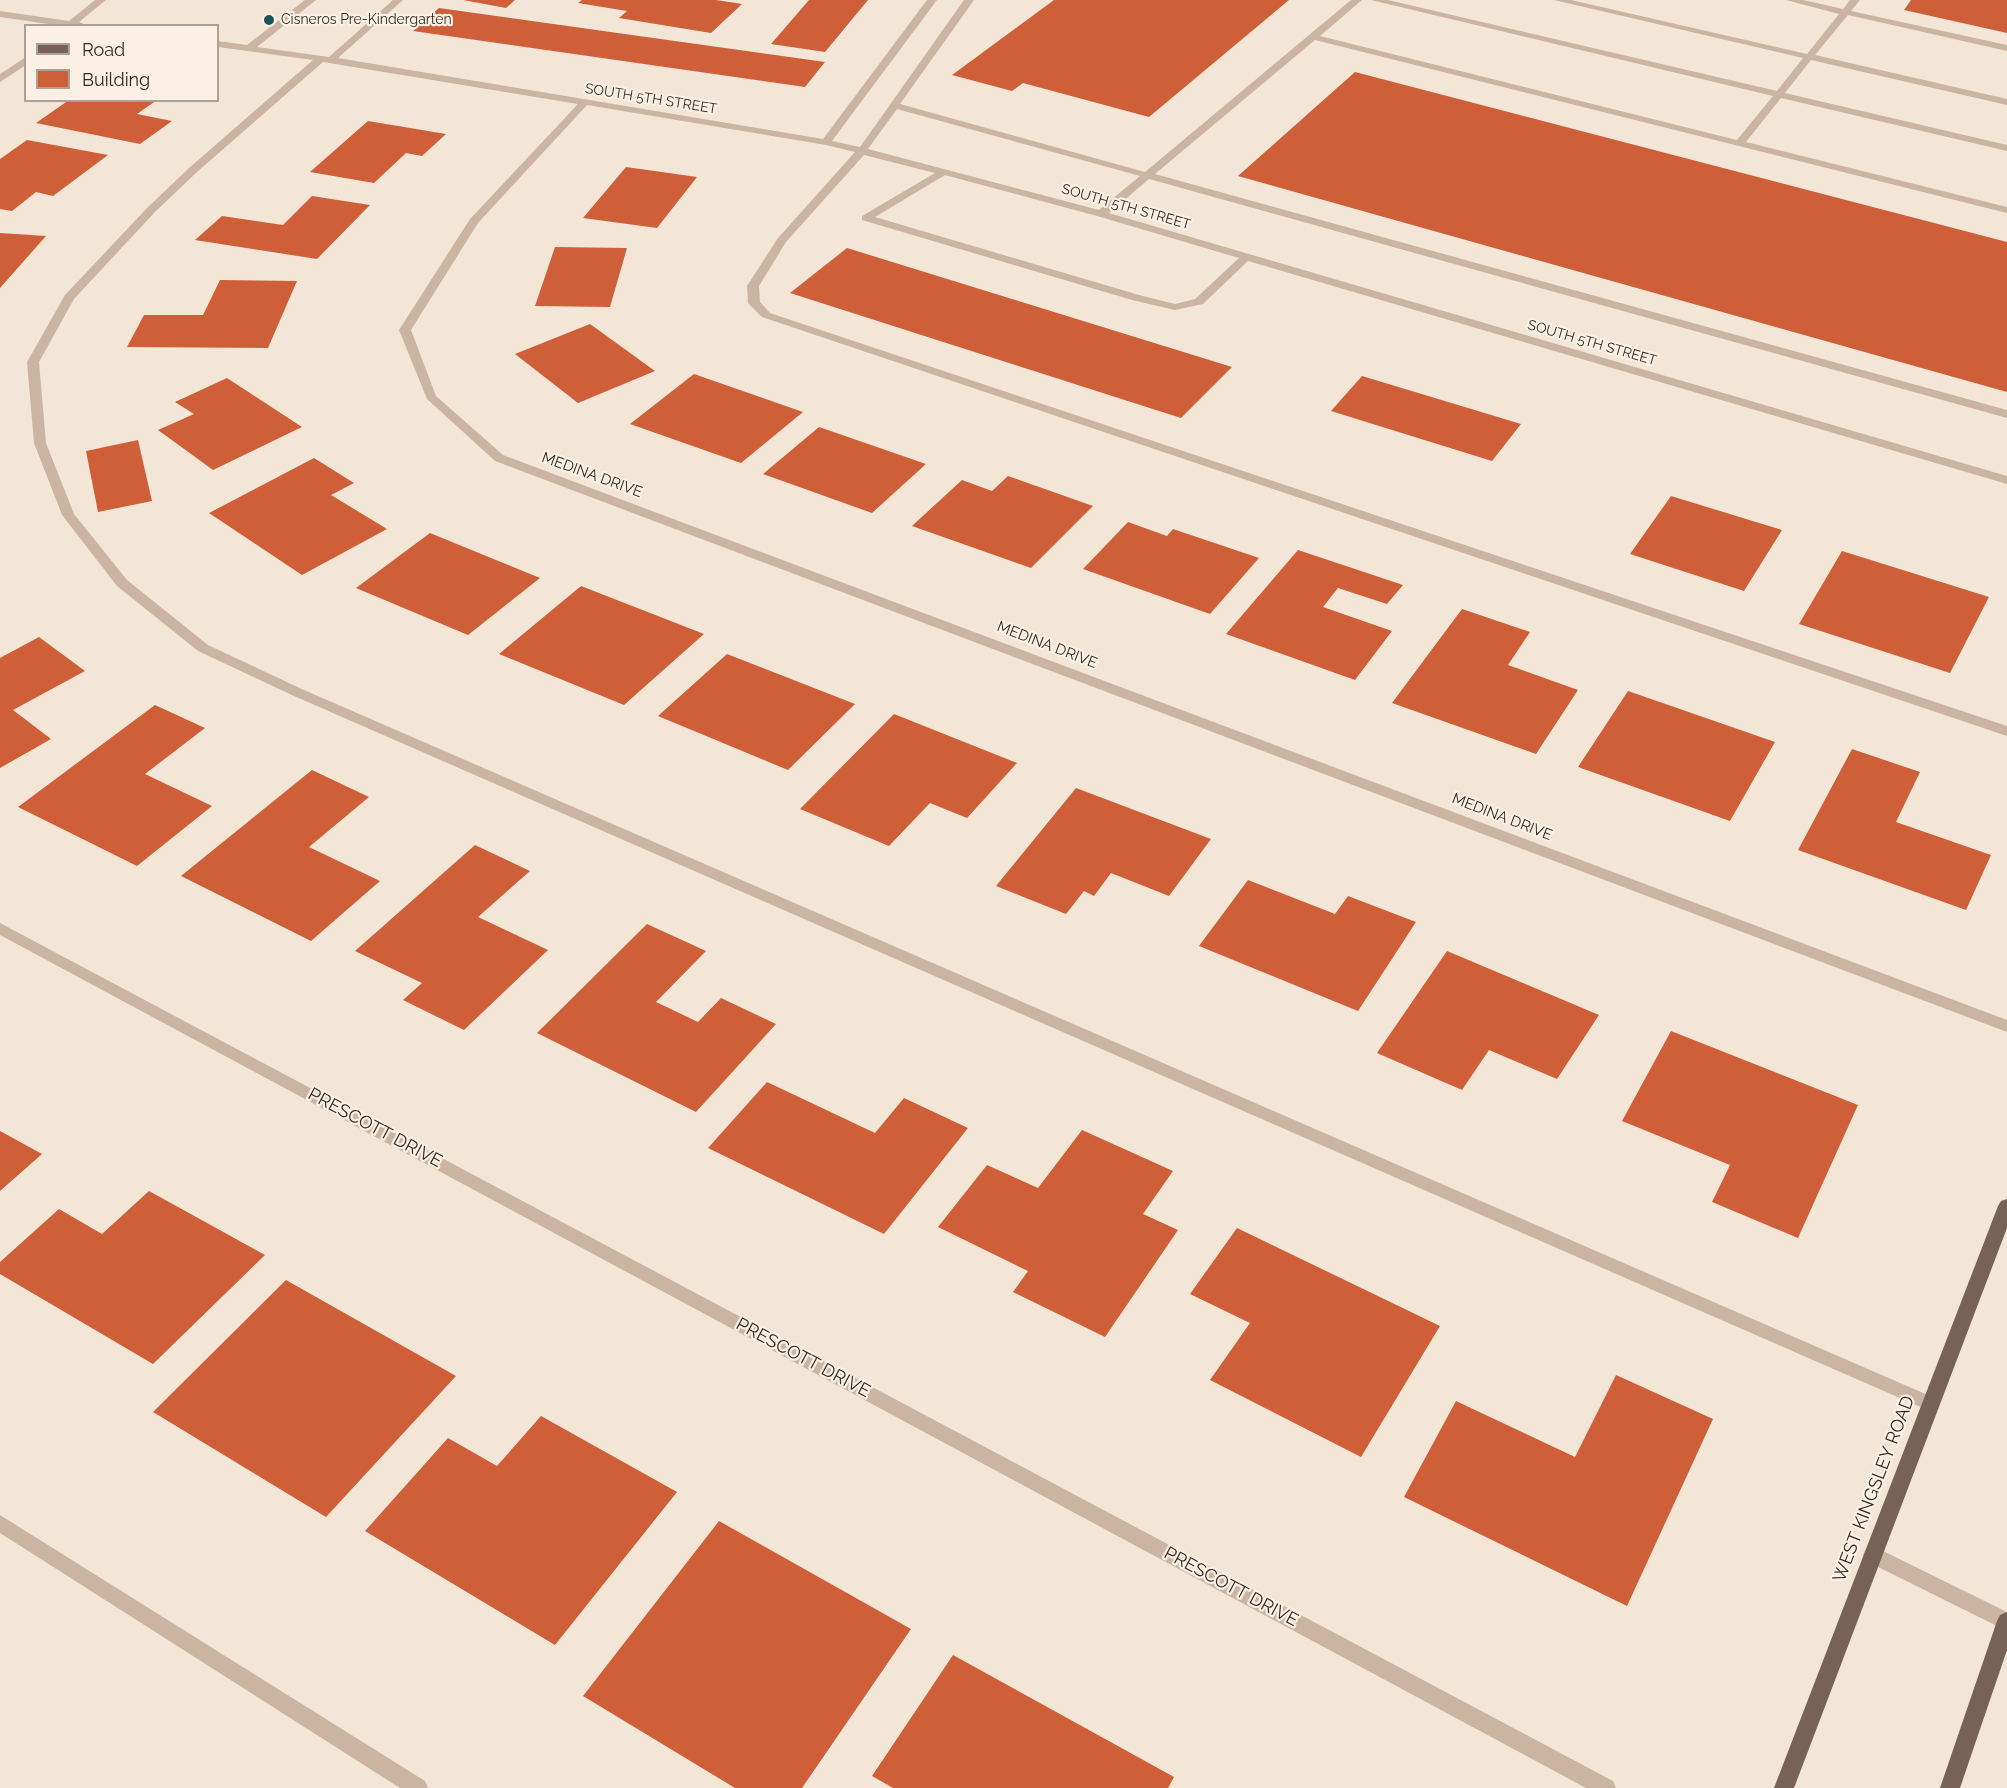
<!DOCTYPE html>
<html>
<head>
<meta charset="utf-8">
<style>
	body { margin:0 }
	#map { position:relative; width:2007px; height:1788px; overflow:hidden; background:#f3e6d6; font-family:Raleway,sans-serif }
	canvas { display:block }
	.legend { position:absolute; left:24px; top:24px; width:195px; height:78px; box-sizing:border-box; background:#faf0e3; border:2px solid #aba197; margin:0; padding:8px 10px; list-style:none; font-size:18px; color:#352a25 }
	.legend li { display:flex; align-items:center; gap:12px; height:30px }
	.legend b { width:30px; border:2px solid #aba197 }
</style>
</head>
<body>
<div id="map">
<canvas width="2007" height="1788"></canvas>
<ul class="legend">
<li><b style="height:8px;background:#786155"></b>Road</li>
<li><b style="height:16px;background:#cf5f38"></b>Building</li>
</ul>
</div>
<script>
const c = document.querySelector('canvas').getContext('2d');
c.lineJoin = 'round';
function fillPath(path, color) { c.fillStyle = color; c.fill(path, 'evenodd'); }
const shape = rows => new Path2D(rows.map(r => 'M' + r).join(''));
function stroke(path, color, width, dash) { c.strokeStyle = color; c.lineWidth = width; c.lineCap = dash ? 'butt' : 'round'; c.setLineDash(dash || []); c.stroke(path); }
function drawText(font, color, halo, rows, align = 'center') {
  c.font = font + ' Raleway,sans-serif'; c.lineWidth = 4.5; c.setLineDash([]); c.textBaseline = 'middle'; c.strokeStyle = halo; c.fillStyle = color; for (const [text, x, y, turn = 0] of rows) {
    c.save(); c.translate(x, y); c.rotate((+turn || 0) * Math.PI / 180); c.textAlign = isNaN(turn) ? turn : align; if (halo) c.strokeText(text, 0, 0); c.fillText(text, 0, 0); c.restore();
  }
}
fillPath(shape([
	[463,0,515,0,506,8],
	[582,0,716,0,742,4,711,33,619,18,627,11,578,3],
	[809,0,868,0,825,52,771,44],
	[1054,0,1289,0,1149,117,1023,83,1012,91,952,75],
	[1911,0,2007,0,2007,33,1904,10],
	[439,8,825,62,805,87,413,31],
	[1355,72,2007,242,2007,392,1238,176],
	[69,100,157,100,137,114,172,121,140,144,36,123],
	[368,121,446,134,422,156,406,153,374,183,310,172],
	[27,140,108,155,53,196,36,192,12,211,0,209,0,159],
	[626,167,697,177,657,228,583,218],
	[312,196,370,205,317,259,195,240,222,216,283,225],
	[0,233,46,236,0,288],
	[555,247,627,248,610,307,535,306],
	[847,248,1232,367,1181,418,790,293],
	[220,280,297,281,268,348,127,347,144,315,203,315],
	[590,324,655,371,578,403,515,354],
	[694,374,803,412,741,463,630,424],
	[1362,376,1521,424,1492,461,1331,411],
	[227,378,302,427,213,470,158,430,194,414,175,402],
	[819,427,926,464,872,513,763,474],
	[138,440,152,501,98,512,86,451],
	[314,458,354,483,331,495,387,529,302,575,209,513],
	[1008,476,1093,506,1031,568,912,526,962,480,992,491],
	[1671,496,1782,530,1744,591,1630,554],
	[1128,522,1167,536,1173,529,1259,558,1210,614,1083,569],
	[430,533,540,578,468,635,356,588],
	[1298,550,1403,585,1387,604,1338,588,1323,607,1392,631,1355,680,1226,634],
	[1842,551,1989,597,1950,673,1799,624],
	[581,586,704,634,624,705,499,654],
	[1462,609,1530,632,1508,665,1578,690,1536,754,1392,703],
	[39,637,85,671,13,710,51,739,0,768,0,658],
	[727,654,855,704,788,770,658,716],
	[1628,691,1775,742,1730,821,1578,767],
	[155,705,205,728,145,774,212,806,137,866,18,807],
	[894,714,1017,763,967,818,930,803,889,846,800,809],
	[1852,749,1920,772,1896,822,1991,855,1966,910,1798,850],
	[312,770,369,797,309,847,380,881,311,941,181,876],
	[1076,788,1211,839,1169,896,1111,873,1094,896,1084,891,1066,914,996,886],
	[475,845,530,871,478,917,548,950,464,1030,403,1000,422,983,355,951],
	[1248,880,1335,914,1348,896,1416,922,1358,1011,1199,946],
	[647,924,706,951,656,1002,698,1022,721,998,776,1024,696,1112,537,1033],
	[1447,951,1599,1015,1557,1079,1489,1050,1462,1090,1377,1053],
	[1671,1031,1858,1105,1798,1238,1712,1202,1730,1165,1622,1121],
	[767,1082,875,1133,904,1098,968,1128,884,1234,708,1148],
	[1082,1130,1173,1171,1143,1214,1178,1230,1105,1337,1013,1292,1028,1271,938,1227,987,1165,1038,1188],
	[0,1131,42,1154,0,1191],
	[149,1191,265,1255,153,1364,0,1274,0,1262,59,1209,102,1234],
	[1237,1228,1440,1326,1361,1457,1210,1380,1250,1323,1190,1294],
	[286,1280,456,1376,326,1517,153,1412],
	[1616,1375,1713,1419,1627,1606,1404,1497,1456,1401,1575,1457],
	[541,1416,677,1492,555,1645,365,1531,448,1438,497,1466],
	[719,1521,911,1629,802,1788,735,1788,583,1696],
	[953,1655,1174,1777,1168,1788,893,1788,872,1776]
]), '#cf5f38');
fillPath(shape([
	[95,0,106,0,79,22,89,26,62,26,0,17,0,11,69,21,95,0],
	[305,0,316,0,257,47,329,57,393,0,403,0,338,58,823,139,927,0,937,0,832,141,860,147,964,0,974,0,900,104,1145,172,1351,0,1362,0,1320,36,1737,140,1773,96,1371,0,1388,0,1777,91,1803,58,1554,0,1571,0,1807,54,1839,14,1786,0,1803,0,1843,9,1850,0,1860,0,1851,11,2007,45,2007,51,1848,15,1815,55,2007,99,2007,105,1811,60,1785,93,2007,145,2007,151,1781,98,1746,142,2007,207,2007,213,1315,40,1155,174,2007,410,2007,418,1149,179,1109,213,2007,476,2007,484,1248,261,1203,304,1175,310,1132,300,862,220,862,216,935,173,864,155,786,242,759,286,760,302,770,313,2007,726,2007,736,762,317,748,303,747,286,778,238,855,152,826,145,587,105,478,223,411,330,436,396,503,455,2007,1020,2007,1032,495,461,427,399,399,330,470,219,578,104,323,62,197,172,155,212,74,299,39,362,46,443,74,514,127,580,208,645,304,690,1937,1399,1940,1404,1937,1409,1931,1412,1925,1409,294,696,198,651,117,586,62,515,34,443,27,362,65,295,147,208,189,168,313,60,218,47,218,41,247,45,305,0],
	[897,109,1140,176,1099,210,868,149,897,109],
	[945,175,1097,216,1239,258,1195,299,1175,304,1139,295,875,217,945,175],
	[26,57,26,65,0,82,0,74,26,57],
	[0,923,1613,1781,1616,1788,1586,1788,0,935,0,923],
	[0,1515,425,1781,428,1788,400,1788,0,1533,0,1515],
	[1873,1546,2007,1612,2007,1631,1866,1561,1863,1555,1866,1549,1873,1546]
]), '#cbb5a2');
fillPath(shape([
	[2007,1199,2007,1228,1794,1788,1774,1788,1998,1206,2001,1201,2007,1199],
	[2007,1612,2007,1650,1960,1788,1940,1788,1997,1621,2000,1615,2007,1612]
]), '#786155');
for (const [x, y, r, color] of [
	[269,20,6,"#185459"]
]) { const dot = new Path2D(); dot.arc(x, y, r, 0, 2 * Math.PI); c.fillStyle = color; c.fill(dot); stroke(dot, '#faf0e3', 2); }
drawText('14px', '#352a25', '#faf0e3', [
	["Cisneros Pre-Kindergarten",281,20]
], 'left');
drawText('14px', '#352a25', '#faf0e3', [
	["SOUTH 5TH STREET",651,99,9],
	["SOUTH 5TH STREET",1126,207,16],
	["SOUTH 5TH STREET",1592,343,16]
]);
drawText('15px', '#352a25', '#faf0e3', [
	["MEDINA DRIVE",592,475,20],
	["MEDINA DRIVE",1047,645,21],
	["MEDINA DRIVE",1502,817,21]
]);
drawText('18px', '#352a25', '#faf0e3', [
	["PRESCOTT DRIVE",375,1128,28],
	["PRESCOTT DRIVE",803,1358,28],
	["WEST KINGSLEY ROAD",1874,1489,-69],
	["PRESCOTT DRIVE",1231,1587,28]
]);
</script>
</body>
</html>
